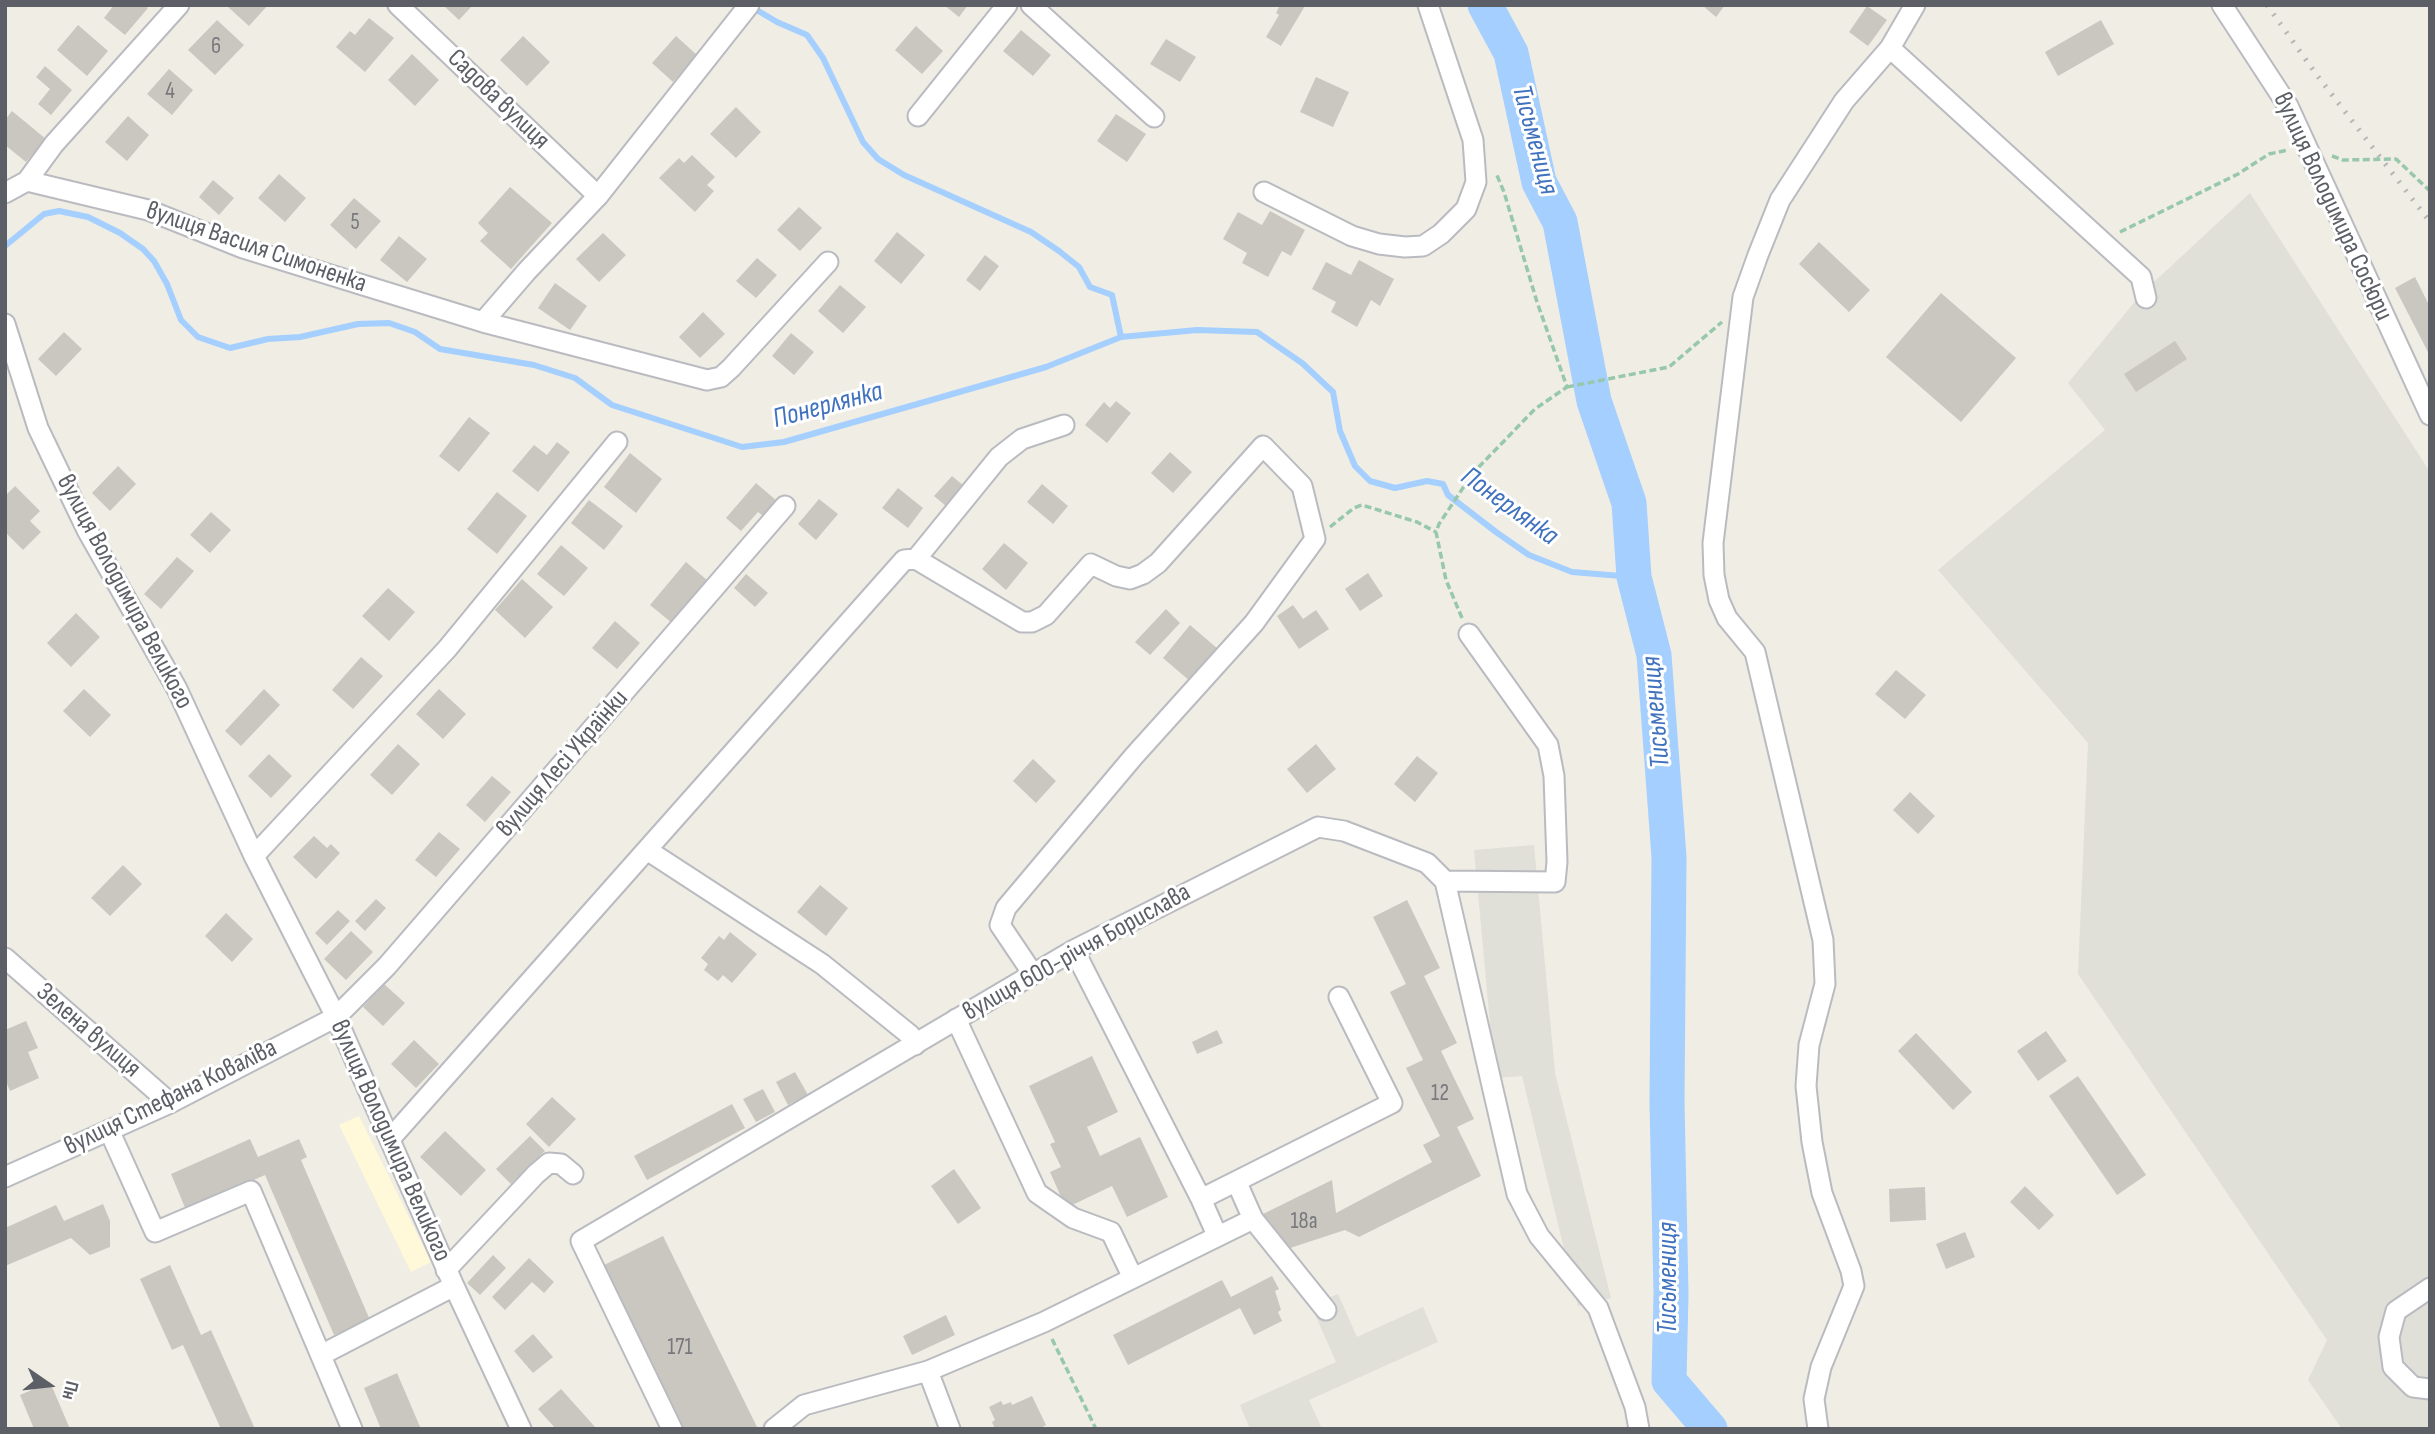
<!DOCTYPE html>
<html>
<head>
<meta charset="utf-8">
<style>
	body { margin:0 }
	#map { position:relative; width:2435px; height:1434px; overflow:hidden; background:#efede4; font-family:"Sofia Sans Condensed",sans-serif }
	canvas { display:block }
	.frame { position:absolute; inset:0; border:7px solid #5c5f65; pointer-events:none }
	.north { position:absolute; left:14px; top:1350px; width:70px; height:70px; -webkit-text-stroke:5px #fff; paint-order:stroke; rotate:104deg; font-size:19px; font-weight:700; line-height:28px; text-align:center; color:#5c5f65 }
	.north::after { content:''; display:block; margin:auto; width:24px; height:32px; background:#5c5f65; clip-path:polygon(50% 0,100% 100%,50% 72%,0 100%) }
</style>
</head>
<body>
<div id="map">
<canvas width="2435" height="1434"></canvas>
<div class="frame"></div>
<div class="north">Пн</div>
</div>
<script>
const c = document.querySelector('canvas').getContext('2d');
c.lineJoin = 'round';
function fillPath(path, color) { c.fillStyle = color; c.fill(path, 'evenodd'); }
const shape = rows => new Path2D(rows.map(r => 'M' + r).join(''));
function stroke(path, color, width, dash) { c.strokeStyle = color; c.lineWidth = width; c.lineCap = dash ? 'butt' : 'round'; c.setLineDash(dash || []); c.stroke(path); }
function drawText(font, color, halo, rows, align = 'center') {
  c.font = font + ' "Sofia Sans Condensed",sans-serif'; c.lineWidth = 6; c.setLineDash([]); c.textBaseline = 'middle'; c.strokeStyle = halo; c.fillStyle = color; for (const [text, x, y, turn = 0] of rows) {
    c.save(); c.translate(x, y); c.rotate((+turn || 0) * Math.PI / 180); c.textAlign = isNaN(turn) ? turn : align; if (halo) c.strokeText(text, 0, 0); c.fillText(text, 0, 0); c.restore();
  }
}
fillPath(shape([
	[359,1116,431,1262,411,1272,339,1125]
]), '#fff9d9');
fillPath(shape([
	[2250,193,2430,472,2430,1429,2342,1429,2308,1380,2327,1340,2078,974,2088,743,1938,570,2105,430,2068,383,2142,293],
	[1534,845,1555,1073,1611,1298,1578,1306,1522,1076,1495,1078,1474,850],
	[1338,1294,1357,1337,1423,1307,1438,1342,1309,1400,1322,1429,1250,1429,1240,1405,1336,1362,1311,1305]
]), '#e0dfd8');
stroke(shape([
	[750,6,777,22,807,35,823,58,863,142,878,159,904,175,1031,232,1059,251,1079,267,1090,287,1112,295,1121,337],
	[5,246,44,214,59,211,88,217,120,233,143,249,154,261,167,284,181,320,198,337,230,348,268,339,300,337,358,324,389,323,415,332,440,349,534,365,575,378,612,405,742,447,784,442,928,401,1046,367,1121,337,1197,330,1257,332,1302,363,1333,392,1340,431,1355,466,1370,481,1395,488,1427,481,1443,484,1448,495,1496,532,1529,555,1572,572,1634,577]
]), '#a4cfff', 6);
stroke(shape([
	[1485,5,1511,53,1539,182,1560,222,1594,401,1629,503,1634,577,1654,655,1669,857,1667,1102,1671,1294,1669,1381,1710,1429]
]), '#a4cfff', 35);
fillPath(shape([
	[114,5,145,5,148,8,125,35,104,18],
	[230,5,268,5,249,26,228,7],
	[443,5,473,5,459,20],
	[944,5,968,5,959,17],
	[1280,5,1305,6,1281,46,1266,37,1279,15,1276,13],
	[1702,5,1725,5,1716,17],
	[1867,6,1887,20,1868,46,1849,32],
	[369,18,394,38,365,72,336,47,350,31,355,35],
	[217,20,244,45,215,75,188,50],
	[2101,20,2114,44,2058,76,2045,52],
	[78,25,108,51,87,76,57,50],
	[916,26,943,51,922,74,895,50],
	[1021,30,1051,55,1033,76,1003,51],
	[523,36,550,62,527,86,500,60],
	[676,36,697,55,673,82,652,63],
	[1166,39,1196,57,1180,82,1150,64],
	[412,54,439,80,415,106,388,80],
	[45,66,72,90,51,115,38,104,50,89,36,77],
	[169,69,193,90,172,115,147,94],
	[1316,77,1349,92,1333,127,1300,112],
	[736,107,761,132,736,158,710,134],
	[12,111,46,139,26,162,5,145,5,120],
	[1116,114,1146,134,1127,162,1097,141],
	[128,116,149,135,127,161,105,142],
	[692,155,715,177,707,185,714,191,695,212,659,178,679,158,684,163],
	[279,174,306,198,285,222,258,198],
	[213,180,234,198,219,215,199,197],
	[510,187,552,223,511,269,480,241,488,233,478,223],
	[354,198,381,221,356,249,330,225],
	[799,207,822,228,800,251,777,230],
	[1270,211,1305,230,1291,256,1282,251,1268,277,1242,263,1247,253,1223,239,1238,212,1262,225],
	[897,232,925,255,901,284,874,261],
	[603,233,626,255,599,282,576,259],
	[399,236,427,259,407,282,380,260],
	[1819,242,1870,290,1849,312,1799,264],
	[985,255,999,266,980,291,966,280],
	[757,258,777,275,756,298,736,281],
	[1359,260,1394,279,1380,306,1371,300,1357,327,1331,312,1336,302,1312,289,1326,262,1351,275],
	[2415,277,2430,307,2430,356,2395,288],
	[555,283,587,306,570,330,538,308],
	[840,285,866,307,843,333,818,311],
	[1941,293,2016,358,1961,422,1886,357],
	[703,312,725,334,700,358,679,337],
	[64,332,82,349,56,376,38,359],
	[791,333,814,352,794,375,772,356],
	[2175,341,2187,359,2136,392,2124,374],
	[1116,401,1131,413,1107,443,1085,425,1104,402,1110,408],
	[469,417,490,433,459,472,439,456],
	[557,442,570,452,538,492,512,471,534,445,547,455],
	[1170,452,1192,472,1173,493,1151,473],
	[630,453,662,479,636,513,604,487],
	[118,466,136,484,110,511,92,493],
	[952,476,964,486,946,506,934,496],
	[756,483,777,501,764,517,758,512,741,531,726,518],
	[1042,484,1068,506,1053,524,1027,502],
	[15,486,40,511,30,521,41,532,23,550,5,532,5,496],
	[898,488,923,508,908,528,882,508],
	[497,492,527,516,497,554,467,529],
	[819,499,838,514,816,540,798,524],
	[589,500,623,526,604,550,571,523],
	[211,512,231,530,210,553,190,535],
	[1004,543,1028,563,1006,590,982,569],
	[561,545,588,568,564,596,537,574],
	[177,557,194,571,161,609,144,594],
	[686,562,708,581,672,623,650,605],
	[1368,573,1383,596,1360,611,1345,589],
	[746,574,768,593,755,607,734,588],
	[522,579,553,607,525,638,495,610],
	[388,588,415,612,389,641,362,616],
	[1293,605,1303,619,1316,610,1329,629,1299,649,1277,616],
	[1166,609,1180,623,1150,655,1135,642],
	[76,613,100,637,71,667,47,643],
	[615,621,640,643,617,669,592,648],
	[1190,625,1218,649,1191,682,1163,658],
	[361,657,383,676,353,709,332,690],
	[1896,670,1926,695,1905,719,1875,694],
	[84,689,111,715,90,737,63,711],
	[264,689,280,705,241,746,225,731],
	[439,689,466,714,443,739,416,714],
	[398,744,420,764,392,795,370,775],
	[1316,744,1336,769,1307,793,1287,769],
	[269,754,292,776,271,798,248,776],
	[1417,756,1438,773,1415,802,1394,784],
	[1033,759,1056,781,1036,803,1013,781],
	[492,776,511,792,485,822,466,805],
	[1910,792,1935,816,1918,834,1893,810],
	[439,832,460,849,436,877,415,860],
	[314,836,327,848,331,844,340,853,316,879,293,857],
	[123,865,142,884,110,916,91,898],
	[820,885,848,908,826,936,797,912],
	[376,899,386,908,365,931,355,921],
	[1407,900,1440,968,1424,976,1457,1043,1441,1051,1474,1119,1457,1127,1481,1176,1359,1237,1345,1230,1281,1251,1263,1214,1332,1180,1336,1213,1432,1162,1423,1145,1440,1136,1406,1068,1423,1060,1390,992,1406,984,1373,917],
	[338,910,350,921,327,945,315,933],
	[226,913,253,939,232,962,205,936],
	[351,931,373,952,346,980,324,959],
	[730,932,757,954,732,983,723,975,718,981,704,970,708,964,701,958,719,936,724,940],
	[384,984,405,1003,383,1026,363,1007],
	[26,1021,38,1048,28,1052,39,1078,10,1091,5,1079,5,1030],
	[1217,1030,1223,1043,1197,1054,1192,1042],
	[2046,1031,2067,1061,2038,1081,2017,1051],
	[1916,1033,1972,1092,1953,1110,1898,1051],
	[414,1040,439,1064,416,1088,391,1064],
	[1092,1056,1118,1112,1087,1127,1100,1156,1140,1137,1168,1197,1127,1217,1112,1186,1066,1208,1050,1172,1061,1167,1050,1144,1055,1142,1029,1086],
	[795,1072,808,1095,788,1105,776,1082],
	[2078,1076,2146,1175,2117,1195,2049,1096],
	[763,1089,775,1112,756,1122,743,1099],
	[552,1097,576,1119,549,1147,526,1124],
	[732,1104,745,1128,647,1180,634,1156],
	[445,1131,486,1170,461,1196,420,1157],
	[530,1136,545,1151,511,1184,496,1169],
	[250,1139,258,1157,299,1139,307,1157,301,1160,370,1320,334,1335,265,1175,186,1210,171,1174],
	[954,1169,981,1208,958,1224,931,1186],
	[2025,1186,2054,1215,2039,1230,2010,1202],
	[1925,1187,1926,1220,1890,1222,1889,1189],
	[103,1204,110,1221,110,1247,90,1255,71,1238,5,1266,5,1228,56,1205,64,1221],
	[1965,1232,1975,1257,1946,1269,1936,1244],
	[663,1236,758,1429,681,1429,602,1266],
	[493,1255,506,1268,480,1295,467,1283],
	[529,1258,554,1282,544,1293,532,1282,505,1310,492,1297],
	[170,1265,201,1335,211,1330,255,1429,221,1429,183,1345,172,1350,140,1279],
	[1272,1276,1279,1289,1275,1291,1281,1310,1278,1312,1282,1321,1254,1335,1240,1308,1128,1365,1113,1335,1222,1280,1231,1297],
	[946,1315,955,1335,912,1355,903,1336],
	[533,1334,553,1357,533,1373,514,1351],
	[397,1373,421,1429,381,1429,364,1388],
	[50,1382,70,1429,34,1429,20,1395],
	[561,1389,596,1428,595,1429,556,1429,538,1409],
	[1032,1396,1046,1425,1039,1429,995,1429,992,1422,995,1420,989,1407,1001,1401,1003,1405,1011,1402,1012,1405]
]), '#cac7c1');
const minor = shape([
	[398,5,598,196],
	[1031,5,1154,117],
	[2222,5,2288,106,2430,415],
	[1890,48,2141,277,2146,298],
	[918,116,1007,5],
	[27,181,148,210,243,248,483,322,707,380,721,377,731,368,828,262],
	[1264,192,1352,236,1379,244,1405,247,1423,246,1441,234,1466,209,1476,182,1473,140,1428,5],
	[5,193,27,181,54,144,179,5],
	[483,322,527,271,598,196,749,5],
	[5,324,38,428,87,530,177,689,254,856,336,1017,454,1286,521,1429],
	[916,559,999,457,1022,439,1064,425],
	[647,850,822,964,910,1035,915,1045],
	[254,856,447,649,617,442],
	[1445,881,1555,882,1557,862,1554,776,1548,745,1469,634],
	[1074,950,1201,1199,1392,1103,1339,997],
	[5,958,170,1103],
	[956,1019,1037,1193,1073,1218,1111,1232,1133,1278],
	[109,1130,155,1232,251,1191,352,1429],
	[390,1139,904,560,916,559,1022,622,1032,622,1046,615,1091,564,1116,576,1130,579,1143,574,1158,563,1263,446,1302,486,1315,539,1254,623,1134,756,1006,908,1000,925,1033,974],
	[5,1177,170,1103,336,1017,387,966,785,506],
	[1237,1183,1253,1219],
	[1201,1199,1217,1235],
	[446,1270,536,1174,549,1163,561,1164,573,1174],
	[2430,1288,2396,1311,2389,1337,2393,1367,2413,1387,2430,1389],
	[321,1355,454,1286],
	[928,1371,950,1429],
	[672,1429,581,1241,1074,950,1318,827,1344,831,1427,863,1445,881,1517,1194,1539,1236,1598,1308,1635,1407,1639,1429],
	[774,1429,804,1405,928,1371,1044,1322,1253,1219,1326,1310],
	[1818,1429,1814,1399,1821,1367,1854,1286,1851,1271,1822,1193,1812,1142,1806,1086,1809,1045,1825,984,1823,940,1755,652,1727,618,1719,600,1714,575,1713,543,1743,297,1758,255,1780,200,1844,101,1890,48,1915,5]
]);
stroke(minor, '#b9bbc0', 23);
stroke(shape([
	[2332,156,2343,160,2396,159,2430,191],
	[2120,232,2238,174,2269,154,2288,150],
	[1567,387,1669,367,1722,322],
	[1330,527,1354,508,1362,505,1417,522,1436,532],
	[1462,618,1446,580,1436,532,1439,524,1473,473,1535,409,1567,387,1537,302,1504,192,1496,173],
	[1052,1339,1096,1429]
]), '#98c8ab', 3.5, [7, 3.5]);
stroke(minor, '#fff', 19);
stroke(shape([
	[2267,5,2316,74,2430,222]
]), '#b5b6b6', 5, [2, 9]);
drawText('23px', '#78797c', null, [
	["6",216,47],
	["4",170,92],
	["5",355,223],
	["12",1440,1094],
	["18а",1304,1222],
	["171",680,1348]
]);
drawText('26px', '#5c5f65', '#fff', [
	["Садова вулиця",498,100,44],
	["вулиця Володимира Сосюри",2332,207,65],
	["вулиця Василя Симоненка",256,248,19],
	["вулиця Володимира Великого",124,592,62],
	["вулиця Лесі Українки",563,764,-49],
	["вулиця 600-річчя Борислава",1077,953,-29],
	["Зелена вулиця",88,1031,41],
	["вулиця Стефана Коваліва",171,1098,-26],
	["вулиця Володимира Великого",390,1141,66]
]);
drawText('italic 28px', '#4072be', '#fff', [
	["Тисьмениця",1534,140,75],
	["Понерлянка",828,406,-15],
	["Понерлянка",1509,507,36],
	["Тисьмениця",1657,712,-95],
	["Тисьмениця",1669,1278,-90]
]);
</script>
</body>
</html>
